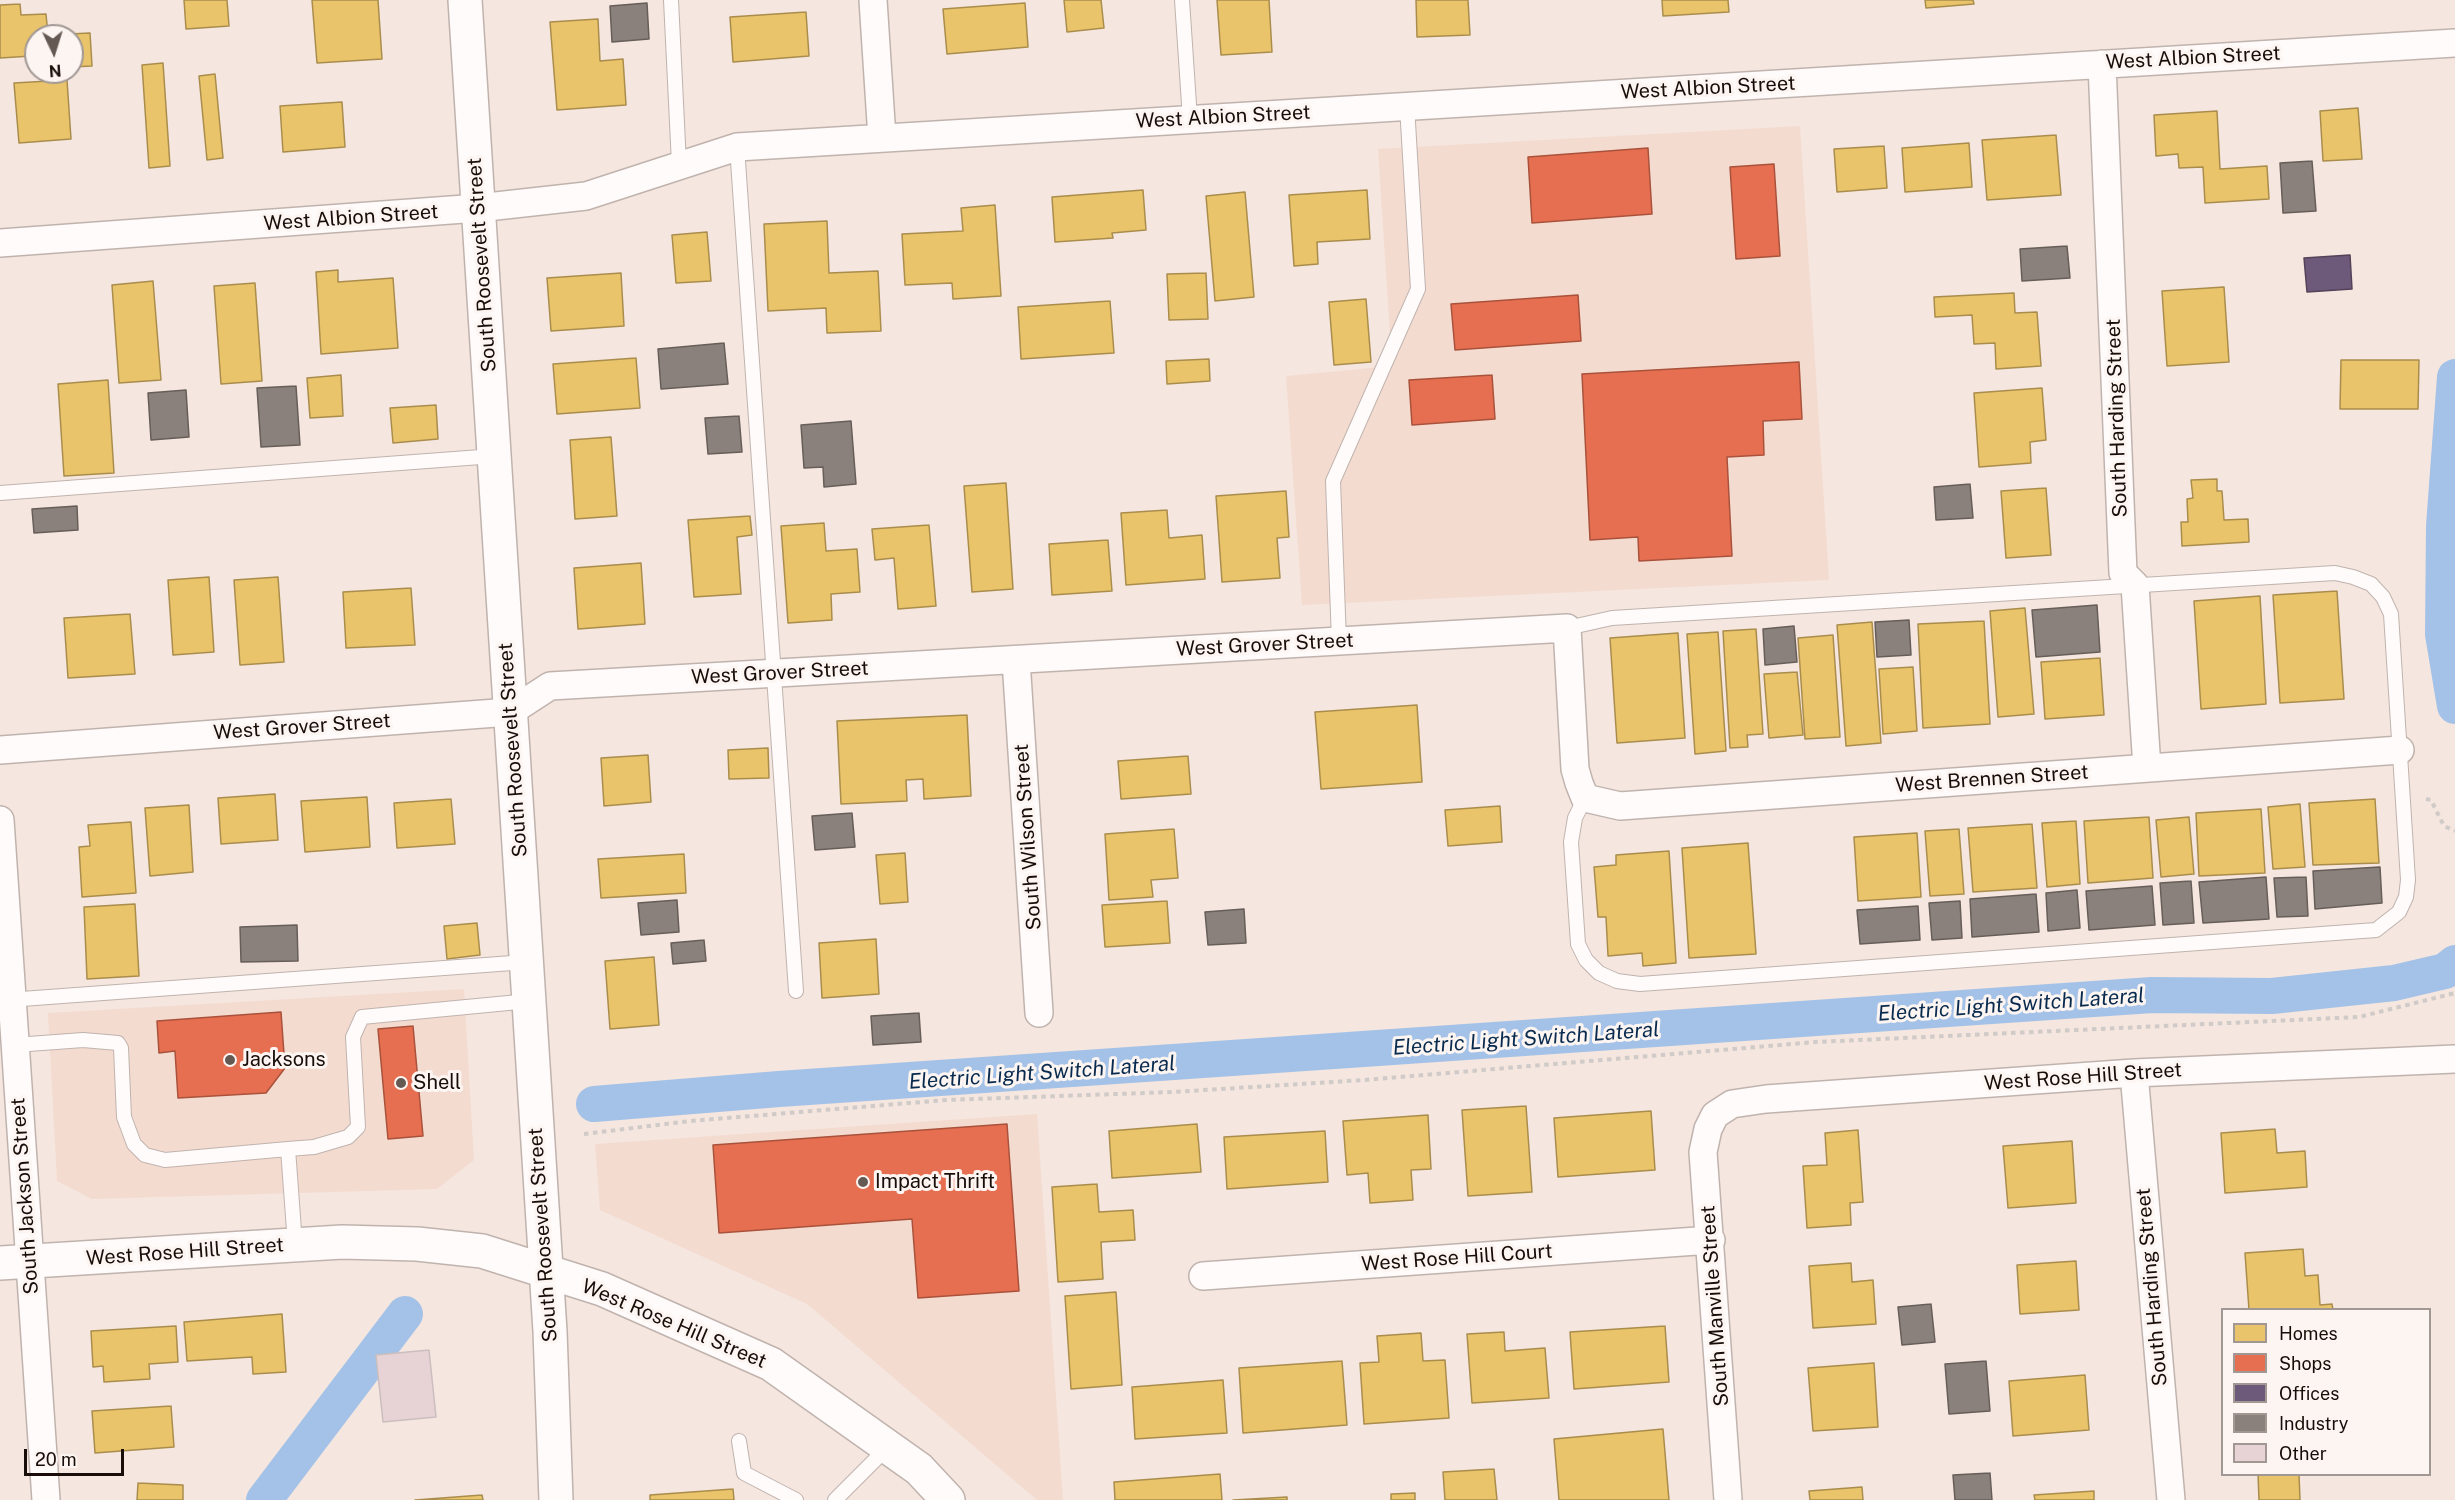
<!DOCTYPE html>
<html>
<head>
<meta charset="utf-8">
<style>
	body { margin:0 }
	#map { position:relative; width:2455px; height:1500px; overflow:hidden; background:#f5e6df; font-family:"Public Sans",sans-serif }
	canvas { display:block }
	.legend { position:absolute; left:2221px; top:1308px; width:210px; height:168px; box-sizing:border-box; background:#fcf5f2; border:2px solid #a19894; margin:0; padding:8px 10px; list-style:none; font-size:18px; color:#180d08 }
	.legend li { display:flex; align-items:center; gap:12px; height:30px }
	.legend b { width:30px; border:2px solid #a19894 }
	.north { position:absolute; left:24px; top:24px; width:60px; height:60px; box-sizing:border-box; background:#fcf5f2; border:2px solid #a19894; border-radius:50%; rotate:176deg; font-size:16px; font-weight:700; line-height:24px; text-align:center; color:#180d08 }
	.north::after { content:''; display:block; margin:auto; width:21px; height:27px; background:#655953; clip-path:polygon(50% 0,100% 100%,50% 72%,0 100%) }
	.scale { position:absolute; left:24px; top:1449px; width:100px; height:27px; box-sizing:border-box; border:3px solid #180d08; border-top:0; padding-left:8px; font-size:18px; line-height:21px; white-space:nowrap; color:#180d08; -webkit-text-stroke:4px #fcf5f2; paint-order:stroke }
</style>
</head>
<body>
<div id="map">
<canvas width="2455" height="1500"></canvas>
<ul class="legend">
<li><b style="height:16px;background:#e9c46a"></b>Homes</li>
<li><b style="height:16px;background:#e76f51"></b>Shops</li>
<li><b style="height:16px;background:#6d597a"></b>Offices</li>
<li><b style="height:16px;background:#8a817c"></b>Industry</li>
<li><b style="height:16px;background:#e7d2d5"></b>Other</li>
</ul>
<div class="north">N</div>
<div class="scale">20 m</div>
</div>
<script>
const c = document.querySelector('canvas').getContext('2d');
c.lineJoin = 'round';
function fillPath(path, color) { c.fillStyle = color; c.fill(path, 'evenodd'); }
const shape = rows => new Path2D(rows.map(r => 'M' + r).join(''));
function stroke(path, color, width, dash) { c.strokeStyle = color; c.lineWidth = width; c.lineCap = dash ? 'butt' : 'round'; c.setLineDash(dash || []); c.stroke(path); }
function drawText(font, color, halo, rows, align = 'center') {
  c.font = font + ' "Public Sans",sans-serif'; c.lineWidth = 6; c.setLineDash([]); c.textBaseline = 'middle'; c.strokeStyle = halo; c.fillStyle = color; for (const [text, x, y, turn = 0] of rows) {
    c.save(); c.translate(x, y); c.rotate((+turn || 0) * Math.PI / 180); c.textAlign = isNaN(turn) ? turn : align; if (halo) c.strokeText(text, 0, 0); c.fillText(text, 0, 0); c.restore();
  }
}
fillPath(shape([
	[1800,126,1829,580,1302,605,1286,376,1392,366,1378,149],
	[464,989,474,1160,437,1189,92,1199,57,1181,48,1013],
	[1037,1114,1063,1500,1037,1500,807,1304,600,1210,595,1144]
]), '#f4dbd0');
const homes = shape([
	[184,0,227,0,229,26,186,29,184,0],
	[312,0,378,0,382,59,317,63,312,0],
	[1064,0,1101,0,1104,28,1067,32,1064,0],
	[1217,0,1269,0,1272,52,1221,55,1217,0],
	[1416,0,1468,0,1470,35,1417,37,1416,0],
	[1662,0,1728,0,1729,12,1663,16,1662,0],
	[1925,0,1973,0,1974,4,1926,8,1925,0],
	[1025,3,1028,47,947,54,943,9,1025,3],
	[20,4,21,15,46,14,48,35,90,33,92,66,72,67,72,36,36,36,36,69,33,69,32,56,0,58,0,5,20,4],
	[806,12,809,56,733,62,730,17,806,12],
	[598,19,600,61,623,59,626,105,557,110,550,22,598,19],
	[163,63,170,166,149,168,142,65,163,63],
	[215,74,223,158,207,160,199,76,215,74],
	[67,80,71,139,19,143,14,83,67,80],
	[342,102,345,147,283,152,280,106,342,102],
	[2358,108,2362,159,2323,161,2320,111,2358,108],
	[2217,111,2220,169,2267,166,2269,199,2205,203,2203,167,2179,168,2178,154,2156,156,2154,115,2217,111],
	[2056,135,2061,195,1987,200,1982,140,2056,135],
	[1969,143,1972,187,1905,192,1902,148,1969,143],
	[1884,146,1887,188,1837,192,1834,149,1884,146],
	[1143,190,1146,230,1112,233,1113,238,1055,242,1052,197,1143,190],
	[1367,190,1370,239,1317,242,1318,264,1294,266,1289,195,1367,190],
	[1245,192,1254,297,1215,301,1206,196,1245,192],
	[995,205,1001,296,953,299,952,283,905,285,902,234,963,231,961,208,995,205],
	[827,221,829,273,878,271,881,331,827,333,826,308,768,311,764,224,827,221],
	[707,232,711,281,676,283,672,235,707,232],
	[338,270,338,282,393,278,398,348,321,354,316,272,338,270],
	[621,273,624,326,551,331,547,278,621,273],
	[1206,273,1208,319,1169,320,1167,274,1206,273],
	[153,281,161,380,119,383,112,285,153,281],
	[255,283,262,381,221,384,214,286,255,283],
	[2224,287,2229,362,2167,366,2162,291,2224,287],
	[2014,293,2015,313,2037,312,2041,366,1996,369,1995,343,1974,344,1972,315,1935,317,1934,297,2014,293],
	[1366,299,1371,362,1334,365,1329,302,1366,299],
	[1110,301,1114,353,1021,359,1018,307,1110,301],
	[636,358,640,408,557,414,553,364,636,358],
	[1209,359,1210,381,1167,384,1166,361,1209,359],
	[2341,360,2419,360,2418,409,2340,409,2341,360],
	[341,375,343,416,310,418,307,378,341,375],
	[108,380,114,473,64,476,58,384,108,380],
	[2042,388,2046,440,2030,442,2031,463,1979,467,1974,393,2042,388],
	[436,405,438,439,393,443,390,408,436,405],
	[611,437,617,516,575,519,570,440,611,437],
	[2217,479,2217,491,2222,491,2224,520,2248,519,2249,542,2182,546,2181,522,2188,522,2187,499,2193,498,2191,480,2217,479],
	[1006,483,1013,589,972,592,964,486,1006,483],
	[2046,488,2051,555,2006,558,2001,491,2046,488],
	[1286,491,1289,537,1277,538,1280,578,1222,582,1216,496,1286,491],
	[1167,510,1169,538,1202,535,1205,579,1126,585,1121,513,1167,510],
	[750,516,752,535,737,537,741,594,694,597,688,520,750,516],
	[824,523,826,551,857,549,860,592,831,594,832,620,788,623,781,526,824,523],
	[929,525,936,606,898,609,894,558,875,560,872,529,929,525],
	[1108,540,1112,591,1052,595,1049,544,1108,540],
	[641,563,645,624,578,629,574,568,641,563],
	[209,577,214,652,173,655,168,580,209,577],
	[278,577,284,662,240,665,234,580,278,577],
	[411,588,415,645,346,648,343,592,411,588],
	[2337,591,2344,699,2280,703,2273,595,2337,591],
	[2260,596,2266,704,2201,709,2194,601,2260,596],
	[2025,608,2034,714,1998,717,1990,611,2025,608],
	[130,614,135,674,68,678,64,618,130,614],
	[1984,621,1990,724,1923,728,1918,624,1984,621],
	[1872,622,1881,743,1846,746,1837,625,1872,622],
	[1756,629,1763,734,1747,735,1748,747,1730,748,1723,631,1756,629],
	[1718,632,1726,751,1695,754,1687,634,1718,632],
	[1678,633,1685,738,1617,743,1610,638,1678,633],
	[1833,635,1840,737,1805,739,1798,638,1833,635],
	[2100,658,2104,715,2045,719,2041,662,2100,658],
	[1913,667,1917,731,1883,734,1879,669,1913,667],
	[1797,672,1803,735,1769,738,1764,674,1797,672],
	[1417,705,1422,782,1321,789,1315,712,1417,705],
	[967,715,971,796,924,799,923,779,906,780,907,801,841,804,837,721,967,715],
	[768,748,769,778,729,779,728,750,768,748],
	[648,755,651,802,604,806,601,758,648,755],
	[1188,756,1191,794,1121,799,1118,761,1188,756],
	[275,794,278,840,221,844,218,798,275,794],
	[367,797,370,847,305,852,301,801,367,797],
	[451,799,455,844,397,848,394,803,451,799],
	[2375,799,2379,863,2313,865,2309,803,2375,799],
	[2300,804,2305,867,2273,869,2268,807,2300,804],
	[189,805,193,872,150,876,145,808,189,805],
	[1500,806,1502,842,1448,846,1445,810,1500,806],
	[2261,809,2265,873,2199,876,2196,813,2261,809],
	[2149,817,2153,878,2088,883,2084,821,2149,817],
	[2189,817,2194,874,2161,877,2156,820,2189,817],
	[2076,821,2080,884,2047,887,2042,823,2076,821],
	[131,822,136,893,82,897,79,847,90,846,88,825,131,822],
	[2032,824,2037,888,1973,892,1968,828,2032,824],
	[1174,829,1178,878,1151,880,1153,897,1109,900,1105,834,1174,829],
	[1959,829,1964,894,1930,896,1925,831,1959,829],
	[1917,833,1921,897,1858,901,1854,837,1917,833],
	[1748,843,1756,954,1689,958,1682,848,1748,843],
	[1669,851,1676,963,1643,966,1642,953,1608,956,1606,917,1598,917,1594,867,1616,865,1616,855,1669,851],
	[905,853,908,902,880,904,876,855,905,853],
	[684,854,686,893,601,898,598,859,684,854],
	[1167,901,1170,943,1105,947,1102,905,1167,901],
	[135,904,139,976,87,979,84,907,135,904],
	[477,923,480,955,447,959,444,926,477,923],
	[876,939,879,994,822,998,819,943,876,939],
	[654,957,659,1025,610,1029,605,961,654,957],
	[1526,1106,1532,1192,1468,1196,1462,1110,1526,1106],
	[1651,1111,1655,1170,1558,1177,1554,1118,1651,1111],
	[1428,1115,1431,1169,1411,1170,1413,1200,1370,1203,1368,1173,1347,1175,1343,1121,1428,1115],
	[1197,1124,1201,1172,1112,1178,1109,1131,1197,1124],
	[2275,1129,2277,1153,2305,1151,2307,1187,2225,1193,2221,1133,2275,1129],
	[1858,1130,1863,1202,1850,1203,1851,1225,1807,1228,1803,1166,1827,1165,1825,1133,1858,1130],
	[1325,1131,1328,1182,1227,1189,1224,1137,1325,1131],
	[2072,1141,2076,1203,2008,1208,2003,1146,2072,1141],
	[1097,1184,1099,1212,1133,1210,1135,1240,1101,1242,1103,1279,1058,1282,1052,1187,1097,1184],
	[2303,1249,2305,1276,2318,1275,2320,1305,2332,1304,2333,1310,2249,1310,2245,1253,2303,1249],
	[2076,1261,2079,1310,2020,1314,2017,1265,2076,1261],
	[1851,1263,1852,1282,1873,1280,1876,1324,1813,1328,1809,1266,1851,1263],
	[1116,1292,1122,1385,1071,1389,1065,1296,1116,1292],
	[282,1314,286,1372,253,1374,252,1357,187,1361,184,1322,282,1314],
	[176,1326,178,1362,149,1364,150,1379,104,1382,103,1366,93,1367,91,1331,176,1326],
	[1665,1326,1669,1382,1574,1389,1570,1332,1665,1326],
	[1504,1332,1505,1351,1545,1348,1549,1398,1472,1403,1467,1334,1504,1332],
	[1421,1333,1423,1361,1445,1360,1449,1418,1364,1424,1360,1363,1379,1362,1377,1336,1421,1333],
	[1342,1361,1347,1425,1243,1433,1239,1368,1342,1361],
	[1874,1363,1878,1427,1813,1431,1808,1368,1874,1363],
	[2085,1375,2089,1430,2013,1436,2009,1381,2085,1375],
	[1223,1380,1227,1433,1135,1439,1132,1387,1223,1380],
	[171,1406,174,1447,95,1453,92,1411,171,1406],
	[1663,1429,1669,1500,1559,1500,1554,1439,1663,1429],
	[1494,1469,1497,1500,1445,1500,1443,1472,1494,1469],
	[1220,1474,1222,1500,1115,1500,1114,1482,1220,1474],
	[2258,1474,2299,1474,2300,1500,2259,1500,2258,1474],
	[138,1483,183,1485,183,1500,137,1500,138,1483],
	[1862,1487,1863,1500,1810,1500,1809,1491,1862,1487],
	[733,1489,734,1500,650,1500,650,1495,733,1489],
	[2094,1491,2094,1500,2035,1500,2034,1495,2094,1491],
	[1415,1493,1415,1500,1391,1500,1391,1494,1415,1493],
	[482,1495,483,1500,415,1500,482,1495],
	[1287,1497,1287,1500,1233,1500,1287,1497]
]);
fillPath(homes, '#e9c46a');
stroke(homes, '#aa8d4d', 1.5);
const shops = shape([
	[1648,148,1652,214,1532,223,1528,157,1648,148],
	[1774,164,1780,256,1736,259,1730,167,1774,164],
	[1578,295,1581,341,1455,350,1451,304,1578,295],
	[1799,362,1802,419,1763,421,1764,455,1727,457,1732,556,1639,561,1638,537,1590,540,1582,374,1799,362],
	[1492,375,1495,419,1412,425,1409,380,1492,375],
	[281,1012,285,1068,266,1093,178,1098,175,1051,159,1053,157,1021,281,1012],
	[413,1026,423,1136,388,1139,378,1029,413,1026],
	[1007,1124,1019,1291,918,1298,912,1219,719,1233,713,1145,1007,1124]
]);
fillPath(shops, '#e76f51');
stroke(shops, '#a9523b', 1.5);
const offices = shape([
	[2350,255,2352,289,2307,292,2304,258,2350,255]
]);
fillPath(offices, '#6d597a');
stroke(offices, '#544258', 1.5);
const industry = shape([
	[647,3,649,39,612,42,610,6,647,3],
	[2312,161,2316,211,2283,213,2280,163,2312,161],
	[2067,246,2070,278,2022,281,2020,249,2067,246],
	[724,343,728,384,661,389,658,349,724,343],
	[296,386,300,445,261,447,257,388,296,386],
	[186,390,189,437,151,440,148,393,186,390],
	[739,416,742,452,708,454,705,418,739,416],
	[851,421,856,484,824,487,823,467,804,468,801,425,851,421],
	[1970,484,1973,518,1936,520,1934,487,1970,484],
	[77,506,78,530,34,533,32,509,77,506],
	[2097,605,2100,652,2036,657,2032,610,2097,605],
	[1909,620,1911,655,1877,657,1875,622,1909,620],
	[1794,626,1797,662,1765,665,1763,629,1794,626],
	[852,813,855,847,815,850,812,816,852,813],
	[2380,867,2382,903,2315,909,2313,871,2380,867],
	[2266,877,2269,919,2203,923,2199,882,2266,877],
	[2306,877,2308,916,2277,917,2274,878,2306,877],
	[2191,881,2194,923,2163,925,2160,883,2191,881],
	[2152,886,2155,925,2089,930,2086,891,2152,886],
	[2077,890,2080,928,2048,931,2046,893,2077,890],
	[2036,894,2039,932,1972,937,1970,899,2036,894],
	[677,900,679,932,641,935,638,903,677,900],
	[1960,901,1962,938,1932,940,1929,903,1960,901],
	[1918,906,1920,940,1860,944,1857,910,1918,906],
	[1244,909,1246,943,1208,945,1205,912,1244,909],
	[297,925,298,961,241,962,240,927,297,925],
	[704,940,706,961,673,964,671,943,704,940],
	[919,1013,921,1042,873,1045,871,1016,919,1013],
	[1931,1304,1935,1342,1902,1345,1898,1307,1931,1304],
	[1986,1361,1990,1411,1949,1414,1945,1364,1986,1361],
	[1990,1473,1992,1500,1955,1500,1953,1475,1990,1473]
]);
fillPath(industry, '#8a817c');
stroke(industry, '#685e59', 1.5);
stroke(shape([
	[2455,377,2444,526,2443,634,2455,706],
	[594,1104,779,1089,2152,995,2272,996,2394,983,2445,971,2455,963],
	[264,1500,405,1314]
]), '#a4c2e7', 36);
const building = shape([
	[429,1350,436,1417,383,1422,376,1355,429,1350]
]);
fillPath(building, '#e7d2d5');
stroke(building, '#cbbebe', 1.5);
const service = shape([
	[671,0,679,164],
	[1182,0,1190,119],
	[737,147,796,991],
	[0,493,494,456],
	[1567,628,1612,618,2335,573,2353,577,2371,584,2383,597,2391,614,2408,880,2406,897,2399,912,2376,930,1640,984,1617,981,1599,973,1586,960,1578,944,1571,842,1575,818,1585,798],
	[1339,641,1333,481,1418,289,1407,106],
	[8,1000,526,962],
	[15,1045,83,1040,118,1043,121,1048,124,1117,134,1144,145,1155,165,1160,288,1149],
	[295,1244,288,1149,314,1147,348,1137,358,1127,353,1037,362,1017,529,1001],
	[739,1441,744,1473,796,1500],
	[835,1500,888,1447]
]);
const minor = shape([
	[873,0,882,138],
	[2102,64,2123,573,2135,585,2147,768],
	[0,243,478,208,586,196,737,147,2455,43],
	[1016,660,1039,1013],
	[0,750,510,712,550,686,1567,628,1575,769,1579,783,1585,798,1620,806,2400,750],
	[0,820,46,1500],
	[2134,1073,2171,1500],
	[1203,1276,1711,1240],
	[1728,1500,1703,1152,1708,1129,1715,1115,1732,1104,1766,1099,2134,1073,2455,1059]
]);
const tertiary = shape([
	[465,0,550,1331,556,1500],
	[0,1263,342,1242,417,1244,482,1251,602,1289,771,1364,919,1469,948,1500]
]);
stroke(service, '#c0b3ae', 16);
stroke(minor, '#c0b3ae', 30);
stroke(tertiary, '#c0b3ae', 36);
stroke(shape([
	[2426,799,2431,800,2444,826,2455,831],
	[584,1134,690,1121,946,1100,1173,1092,1364,1080,1816,1042,2359,1017,2455,993]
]), '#d0cbc8', 4, [4.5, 4.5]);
stroke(service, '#fefbfa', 14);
stroke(minor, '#fefbfa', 27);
stroke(tertiary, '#fefbfa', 33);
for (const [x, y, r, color] of [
	[230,1060,6,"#655953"],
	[401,1083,6,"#655953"],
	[863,1182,6,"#655953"]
]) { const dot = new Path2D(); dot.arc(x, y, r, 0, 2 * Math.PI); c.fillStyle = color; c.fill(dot); stroke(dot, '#fcf5f2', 2); }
drawText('20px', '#180d08', '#fcf5f2', [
	["West Albion Street",2193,58,-3],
	["West Albion Street",1708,88,-3],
	["West Albion Street",1223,117,-3],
	["West Albion Street",351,218,-4],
	["South Roosevelt Street",482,265,-94],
	["South Harding Street",2117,418,-92],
	["West Grover Street",1265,645,-3],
	["West Grover Street",780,673,-3],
	["West Grover Street",302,727,-4],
	["South Roosevelt Street",513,750,-94],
	["West Brennen Street",1992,779,-4],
	["South Wilson Street",1028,837,-94],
	["West Rose Hill Street",2083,1077,-4],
	["South Jackson Street",25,1196,-94],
	["South Roosevelt Street",543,1235,-94],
	["West Rose Hill Street",185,1252,-4],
	["West Rose Hill Court",1457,1258,-4],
	["South Harding Street",2152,1287,-95],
	["South Manville Street",1715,1306,-94],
	["West Rose Hill Street",674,1324,23]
]);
drawText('20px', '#180d08', '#fcf5f2', [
	["Jacksons",242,1060],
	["Shell",413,1083],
	["Impact Thrift",875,1182]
], 'left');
drawText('italic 21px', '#082a4e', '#fcf5f2', [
	["Electric Light Switch Lateral",2011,1005,-4],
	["Electric Light Switch Lateral",1526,1039,-4],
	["Electric Light Switch Lateral",1042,1073,-4]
]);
</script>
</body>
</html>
